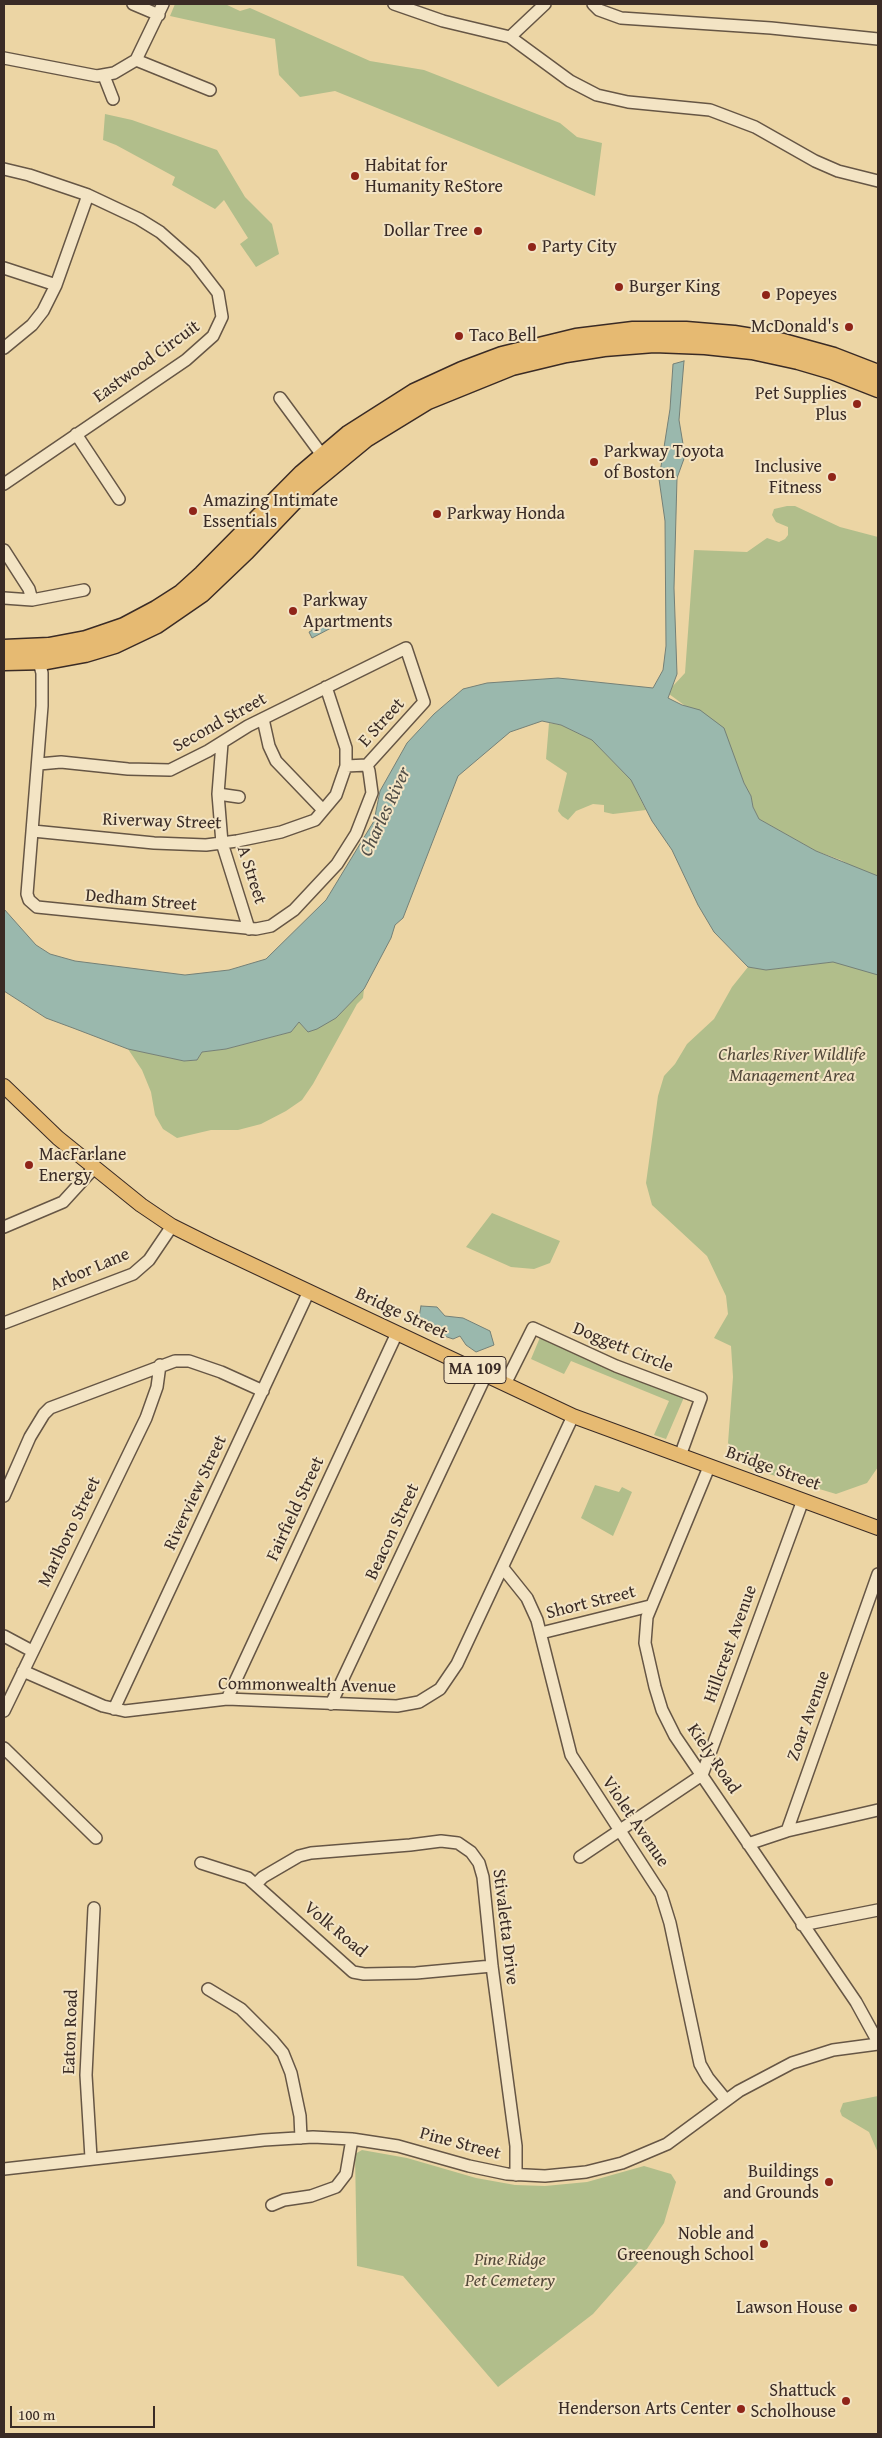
<!DOCTYPE html>
<html>
<head>
<meta charset="utf-8">
<style>
	body { margin:0 }
	#map { position:relative; width:882px; height:2438px; overflow:hidden; background:#ecd5a4; font-family:"Gentium Book Plus",serif }
	canvas { display:block }
	.frame { position:absolute; inset:0; border:5px solid #3a2b25; pointer-events:none }
	.scale { position:absolute; left:10px; top:2406px; width:145px; height:22px; box-sizing:border-box; border:2px solid #3a2b25; border-top:0; padding-left:6px; font-size:15px; line-height:18px; white-space:nowrap; color:#3a2b25; -webkit-text-stroke:4px #f3e4c4; paint-order:stroke }
</style>
</head>
<body>
<div id="map">
<canvas width="882" height="2438"></canvas>
<div class="frame"></div>
<div class="scale">100 m</div>
</div>
<script>
const c = document.querySelector('canvas').getContext('2d');
c.lineJoin = 'round';
function fillPath(path, color) { c.fillStyle = color; c.fill(path, 'evenodd'); }
const shape = rows => new Path2D(rows.map(r => 'M' + r).join(''));
function stroke(path, color, width, dash) { c.strokeStyle = color; c.lineWidth = width; c.lineCap = dash ? 'butt' : 'round'; c.setLineDash(dash || []); c.stroke(path); }
function drawText(font, color, halo, rows, align = 'center') {
  c.font = font + ' "Gentium Book Plus",serif'; c.lineWidth = 4; c.setLineDash([]); c.textBaseline = 'middle'; c.strokeStyle = halo; c.fillStyle = color; for (const [text, x, y, turn = 0] of rows) {
    c.save(); c.translate(x, y); c.rotate((+turn || 0) * Math.PI / 180); c.textAlign = isNaN(turn) ? turn : align; if (halo) c.strokeText(text, 0, 0); c.fillText(text, 0, 0); c.restore();
  }
}
fillPath(shape([
	[175,4,225,4,240,11,250,8,370,61,424,70,560,123,577,137,602,143,595,196,335,91,300,97,279,75,275,39,170,16],
	[105,114,132,120,217,150,245,197,272,224,279,254,256,267,240,244,248,238,224,200,215,209,172,185,175,177,116,145,103,140],
	[787,506,795,506,840,527,878,537,878,882,841,860,816,851,759,819,753,807,751,796,744,783,724,731,699,716,669,694,672,687,685,673,694,550,747,552,767,538,779,542,785,539,788,535,788,527,776,522,772,515,774,509],
	[549,723,561,725,592,740,631,780,646,810,613,814,604,812,604,805,593,804,576,811,568,820,562,816,558,811,567,773,546,759],
	[840,961,878,974,878,1467,867,1483,836,1494,749,1468,728,1443,733,1377,731,1346,714,1338,728,1314,726,1296,707,1256,652,1205,646,1183,658,1096,664,1076,675,1064,687,1044,714,1019,732,987,748,967,766,970],
	[364,989,363,998,357,1004,313,1084,302,1100,286,1111,261,1124,238,1130,211,1130,177,1138,163,1129,155,1115,151,1092,142,1070,128,1049,184,1061,197,1060,202,1052,226,1049,291,1032,299,1022,308,1032,336,1018],
	[492,1213,560,1241,550,1263,534,1269,511,1267,466,1247],
	[541,1335,685,1395,666,1439,654,1435,669,1401,571,1361,564,1374,531,1359],
	[595,1485,619,1492,622,1487,632,1492,613,1536,581,1518],
	[878,2096,878,2153,869,2132,842,2116,840,2111,843,2103],
	[362,2150,407,2158,476,2178,515,2185,545,2186,587,2182,644,2166,671,2174,676,2182,664,2223,637,2264,593,2314,498,2387,403,2276,357,2266,355,2154]
]), '#b1be8b');
const water = shape([
	[684,361,679,420,685,456,677,478,674,588,677,674,668,698,682,705,700,710,724,728,744,783,751,796,753,807,759,819,816,851,878,876,878,975,833,962,766,970,748,967,714,932,698,905,672,850,652,821,631,780,592,740,561,725,542,721,510,732,458,776,403,918,395,925,391,938,364,989,336,1018,317,1029,308,1032,299,1022,291,1032,226,1049,202,1052,197,1060,184,1061,128,1049,73,1028,46,1018,4,991,4,909,36,945,50,954,75,961,185,975,229,970,266,959,326,900,374,821,380,791,407,743,434,714,463,689,487,683,558,678,653,688,663,670,666,646,665,521,659,479,670,409,673,364,684,361],
	[328,622,331,628,312,638,309,632,328,622],
	[421,1306,437,1307,445,1316,463,1318,490,1331,494,1345,476,1352,466,1345,460,1336,453,1339,441,1335,437,1328,419,1317,421,1306]
]);
fillPath(water, '#9ab8ad');
stroke(water, '#748077', 1);
const minor = shape([
	[133,4,159,15],
	[394,4,443,21,510,37,570,81,597,95,628,102,710,110,755,127,815,161,838,171,878,181],
	[593,4,599,10,621,18,771,28,878,39],
	[510,37,545,4],
	[4,58,97,76,114,73,136,60,163,4],
	[136,60,210,90],
	[104,76,113,99],
	[4,169,29,175,88,195,139,219,160,232,194,262,218,293,222,317,213,336,186,360,4,484],
	[4,268,56,285],
	[4,348,32,325,43,311,56,285,88,195],
	[280,398,322,455],
	[76,434,119,499],
	[4,550,29,589,32,600],
	[4,598,32,600,84,590],
	[39,662,42,673,42,706,27,894,29,900,37,907,256,929,271,926,294,910,337,864,356,834,372,793,369,771,367,765,346,766],
	[263,719,269,746,276,761,323,810],
	[222,743,218,794,222,843,249,929],
	[39,764,61,762,128,769,170,770,208,751,248,726,406,648,424,702,367,765],
	[218,794,239,797],
	[33,831,154,843,206,845,237,841,281,832,315,820,336,795,346,766,346,748,326,687],
	[4,1227,63,1202,94,1168],
	[4,1323,133,1274,149,1260,172,1226],
	[505,1384,533,1328,616,1366,701,1398,680,1456],
	[709,1467,647,1617,645,1643,655,1687,662,1710,675,1736,856,2002,878,2042],
	[4,1496,30,1437,44,1414,50,1408,74,1399,175,1361,189,1361,221,1372,263,1391],
	[503,1568,527,1598,537,1620,571,1755,661,1894,670,1923,700,2064,708,2078,726,2100],
	[541,1633,650,1606],
	[4,1636,32,1651],
	[23,1671,103,1706,125,1711,227,1699,397,1706,419,1702,440,1689,457,1664,573,1416],
	[227,1699,397,1333],
	[331,1704,486,1375],
	[114,1709,309,1291],
	[4,1711,146,1418,157,1387,160,1365],
	[4,1748,96,1838],
	[787,1831,878,1810],
	[748,1844,787,1831,878,1574],
	[580,1857,702,1775,803,1500],
	[201,1863,248,1878,353,1972,364,1974,416,1973,492,1966],
	[256,1884,263,1877,299,1856,311,1853,410,1845,441,1841,458,1843,471,1852,479,1863,483,1877,492,1966,516,2146,516,2175],
	[802,1925,878,1910],
	[208,1989,241,2009,273,2041,283,2053,291,2073,300,2116,301,2138],
	[91,2158,86,2075,94,1908],
	[4,2169,264,2140,313,2137,352,2139,398,2146,469,2166,507,2174,545,2176,586,2172,622,2163,667,2144,739,2091,792,2063,833,2050,878,2044],
	[272,2205,284,2200,311,2196,336,2187,346,2174,352,2139]
]);
const major = shape([
	[4,1086,58,1138,141,1205,172,1226,210,1245,573,1416,878,1528]
]);
const highway = shape([
	[4,648,49,646,86,639,124,626,156,609,181,593,202,574,302,473,348,434,414,392,462,370,502,355,576,337,633,330,686,330,734,334,783,342,834,356,878,373],
	[4,662,47,661,85,654,115,645,157,625,202,594,246,552,309,486,366,439,428,401,512,367,566,354,604,348,654,344,705,346,752,351,798,361,832,371,878,389]
]);
stroke(minor, '#665645', 14);
stroke(major, '#3a2b25', 16);
stroke(highway, '#3a2b25', 19);
stroke(minor, '#f3e4c4', 11);
stroke(major, '#e6ba72', 14);
stroke(highway, '#e6ba72', 16);
for (const [x, y, r, color] of [
	[355,176,5,"#8f2418"],
	[478,231,5,"#8f2418"],
	[532,247,5,"#8f2418"],
	[619,287,5,"#8f2418"],
	[766,295,5,"#8f2418"],
	[849,327,5,"#8f2418"],
	[459,336,5,"#8f2418"],
	[857,404,5,"#8f2418"],
	[594,462,5,"#8f2418"],
	[832,477,5,"#8f2418"],
	[193,511,5,"#8f2418"],
	[437,514,5,"#8f2418"],
	[293,611,5,"#8f2418"],
	[29,1165,5,"#8f2418"],
	[829,2182,5,"#8f2418"],
	[764,2244,5,"#8f2418"],
	[853,2308,5,"#8f2418"],
	[846,2401,5,"#8f2418"],
	[741,2409,5,"#8f2418"]
]) { const dot = new Path2D(); dot.arc(x, y, r, 0, 2 * Math.PI); c.fillStyle = color; c.fill(dot); stroke(dot, '#f3e4c4', 2); }
for (const [x, y, w] of [
	[475,1370,62]
]) { const box = new Path2D(); box.roundRect(x - w / 2, y - 13.5, w, 27, 4); c.fillStyle = '#f3e4c4'; c.fill(box); stroke(box, '#3a2b25', 1); }
drawText('bold 16px', '#3a2b25', null, [
	["MA 109",475,1370]
]);
drawText('18px', '#3a2b25', '#f3e4c4', [
	["Habitat for",365,166],
	["Humanity ReStore",365,187],
	["Dollar Tree",468,231,"right"],
	["Party City",542,247],
	["Burger King",629,287],
	["Popeyes",776,295],
	["McDonald's",839,327,"right"],
	["Taco Bell",469,336],
	["Pet Supplies",847,394,"right"],
	["Plus",847,415,"right"],
	["Parkway Toyota",604,452],
	["of Boston",604,473],
	["Inclusive",822,467,"right"],
	["Fitness",822,488,"right"],
	["Amazing Intimate",203,501],
	["Essentials",203,522],
	["Parkway Honda",447,514],
	["Parkway",303,601],
	["Apartments",303,622],
	["MacFarlane",39,1155],
	["Energy",39,1176],
	["Buildings",819,2172,"right"],
	["and Grounds",819,2193,"right"],
	["Noble and",754,2234,"right"],
	["Greenough School",754,2255,"right"],
	["Lawson House",843,2308,"right"],
	["Shattuck",836,2391,"right"],
	["Scholhouse",836,2412,"right"],
	["Henderson Arts Center",731,2409,"right"]
], 'left');
drawText('18px', '#3a2b25', '#f3e4c4', [
	["Eastwood Circuit",147,362,-36],
	["Second Street",220,723,-29],
	["E Street",382,723,-48],
	["Riverway Street",162,822,2],
	["A Street",251,875,72],
	["Dedham Street",141,901,5],
	["Arbor Lane",90,1270,-23],
	["Bridge Street",401,1314,25],
	["Doggett Circle",623,1348,22],
	["Bridge Street",773,1469,20],
	["Riverview Street",196,1493,-65],
	["Fairfield Street",296,1509,-65],
	["Marlboro Street",70,1532,-64],
	["Beacon Street",393,1532,-65],
	["Short Street",591,1603,-14],
	["Hillcrest Avenue",731,1644,-70],
	["Commonwealth Avenue",307,1686,1],
	["Zoar Avenue",809,1716,-70],
	["Kiely Road",713,1759,56],
	["Violet Avenue",635,1822,56],
	["Stivaletta Drive",505,1927,83],
	["Volk Road",335,1930,40],
	["Eaton Road",71,2032,-88],
	["Pine Street",460,2144,15]
]);
drawText('italic 18px', '#524839', '#f3e4c4', [
	["Charles River Wildlife",792,1055],
	["Management Area",792,1076],
	["Pine Ridge",510,2260],
	["Pet Cemetery",510,2281]
]);
drawText('italic 19px', '#524e47', '#f3e4c4', [
	["Charles River",386,812,-65]
]);
</script>
</body>
</html>
